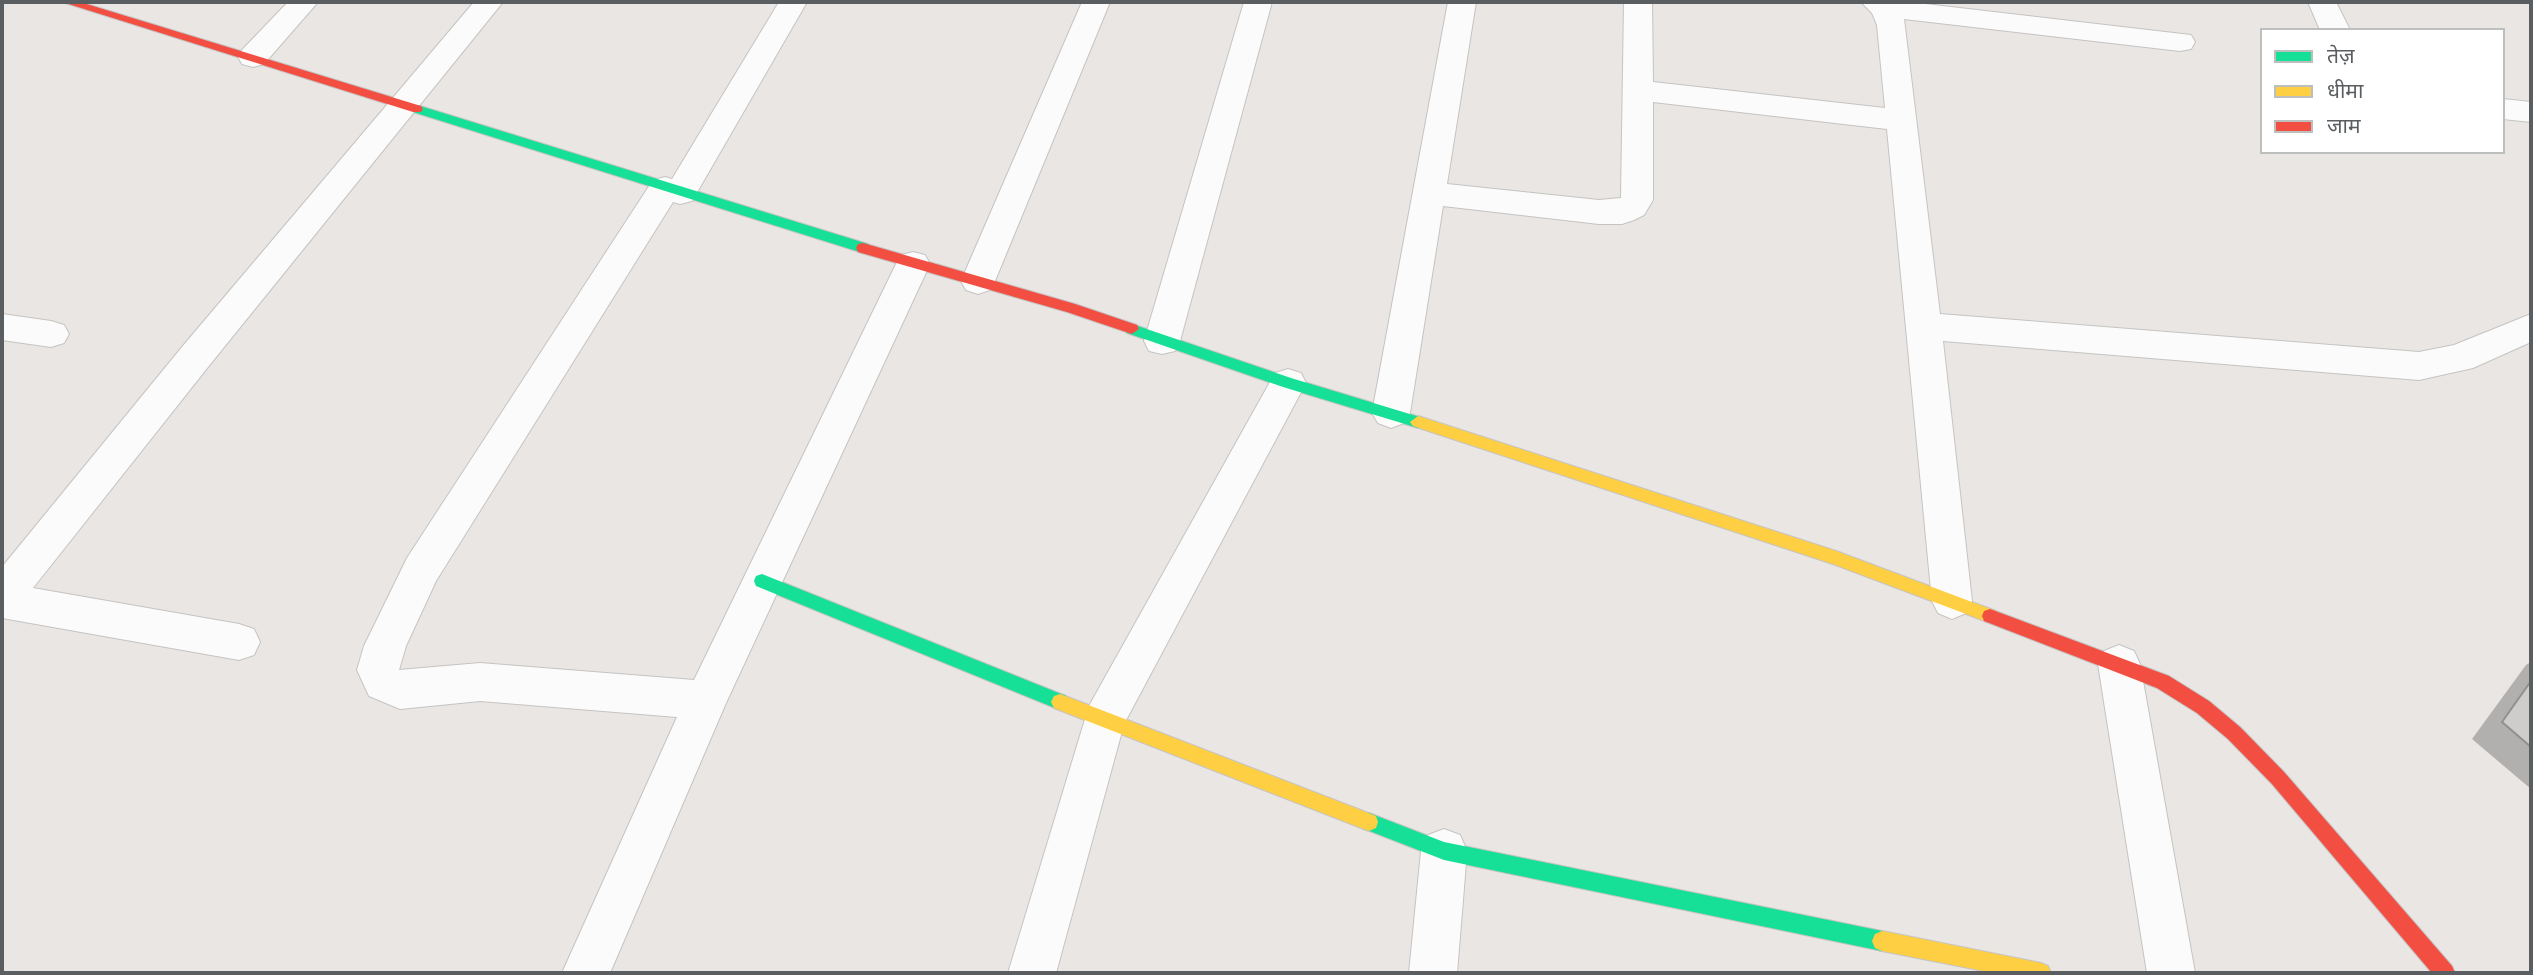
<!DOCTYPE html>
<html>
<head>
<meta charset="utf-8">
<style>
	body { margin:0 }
	#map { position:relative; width:2533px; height:975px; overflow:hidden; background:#e9e6e3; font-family:"DM Sans","Noto Sans Devanagari",sans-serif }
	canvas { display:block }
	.frame { position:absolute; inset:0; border:4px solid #5a5e60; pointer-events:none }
	.legend { position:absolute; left:2260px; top:28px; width:245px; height:126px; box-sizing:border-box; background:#fff; border:2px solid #bdbfbf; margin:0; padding:9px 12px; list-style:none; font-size:21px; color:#5a5e60 }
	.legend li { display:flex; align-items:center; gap:14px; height:35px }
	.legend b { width:35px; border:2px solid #bdbfbf }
</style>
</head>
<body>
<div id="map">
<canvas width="2533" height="975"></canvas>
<div class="frame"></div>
<ul class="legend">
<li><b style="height:9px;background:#16e098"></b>तेज़</li>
<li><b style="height:9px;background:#ffcf43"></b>धीमा</li>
<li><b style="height:9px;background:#f24e42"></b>जाम</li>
</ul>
</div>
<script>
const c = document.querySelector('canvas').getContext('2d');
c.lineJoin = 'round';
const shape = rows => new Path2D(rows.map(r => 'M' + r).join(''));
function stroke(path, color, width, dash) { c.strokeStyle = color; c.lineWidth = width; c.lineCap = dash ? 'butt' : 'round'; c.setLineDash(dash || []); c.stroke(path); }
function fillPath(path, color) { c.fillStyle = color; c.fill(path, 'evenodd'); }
const street = shape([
	[288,2,318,2,264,64,253,67,242,64,238,57,242,50,288,2],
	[474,2,503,2,208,367,33,588,239,624,254,629,260,642,254,655,239,660,2,618,2,567,182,347,474,2],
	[779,2,807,2,692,201,680,204,673,202,436,581,406,646,399,670,480,663,694,680,896,264,901,255,913,252,925,255,930,264,726,703,610,973,562,973,677,717,480,701,400,709,369,696,357,670,364,646,407,558,653,180,665,177,672,179,779,2],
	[1082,2,1110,2,995,281,990,290,978,294,966,290,961,281,1082,2],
	[1244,2,1272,2,1180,341,1175,351,1162,354,1149,351,1144,341,1244,2],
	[1448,2,1476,2,1447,184,1599,200,1621,198,1624,2,1652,2,1653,82,1885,108,1877,25,1872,13,1861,2,1908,2,2191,35,2195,42,2191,49,2180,51,1904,19,1940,314,2419,352,2454,345,2531,314,2531,342,2473,368,2419,380,1943,341,1972,601,1966,613,1952,619,1938,613,1932,601,1887,129,1653,102,1653,200,1644,215,1634,220,1622,224,1599,224,1443,206,1410,413,1404,423,1391,428,1378,423,1372,413,1448,2],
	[2308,2,2336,2,2350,30,2320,30,2308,2],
	[2503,99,2531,102,2531,122,2503,119,2503,99],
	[2,314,51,321,64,325,69,334,64,343,51,347,2,340,2,314],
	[1288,369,1301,373,1306,383,1124,724,1056,973,1008,973,1089,706,1275,373,1288,369],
	[2119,645,2134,651,2140,664,2195,973,2147,973,2098,664,2104,651,2119,645],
	[1444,829,1460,835,1467,851,1457,973,1409,973,1421,851,1428,835,1444,829]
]);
const fast = shape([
	[417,105,868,244,870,248,863,253,413,112,413,106,417,105],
	[1132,324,1291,378,1423,418,1426,422,1418,428,1283,387,1127,333,1125,329,1132,324],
	[762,574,1066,696,1069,702,1066,708,1060,710,756,586,754,581,756,576,762,574],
	[1369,813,1444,842,1882,931,1889,934,1892,941,1889,948,1882,951,1444,860,1362,828,1360,822,1362,816,1369,813]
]);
const slow = shape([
	[1418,416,1836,551,1996,611,1998,616,1996,621,1990,623,1833,564,1413,426,1410,422,1418,416],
	[1060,694,1376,816,1378,822,1376,828,1369,831,1054,708,1051,702,1054,696,1060,694],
	[1882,931,2041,963,2048,966,2051,973,1994,973,1882,951,1875,948,1872,941,1875,934,1882,931]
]);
const jam = shape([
	[62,2,80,2,421,106,423,109,421,112,413,112,62,2],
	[863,243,1075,304,1137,325,1139,329,1132,334,1067,312,858,252,856,248,858,244,863,243],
	[1990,609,2169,676,2209,701,2240,727,2284,772,2452,966,2455,973,2432,973,2272,784,2228,739,2197,713,2157,688,1984,621,1982,616,1984,611,1990,609]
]);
stroke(street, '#c5c4c3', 2);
stroke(fast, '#c5c4c4', 2);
stroke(slow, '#c5c4c4', 2);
stroke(jam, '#c5c4c4', 2);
fillPath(street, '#fcfbfb');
fillPath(fast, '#16e098');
fillPath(slow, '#ffcf43');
fillPath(jam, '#f24e42');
fillPath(shape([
	[2531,662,2531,789,2472,739,2526,665]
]), '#b2b0af');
const building = shape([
	[2531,681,2531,747,2502,722,2531,681]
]);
fillPath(building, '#cfcdcc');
stroke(building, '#91908f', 2);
</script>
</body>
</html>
